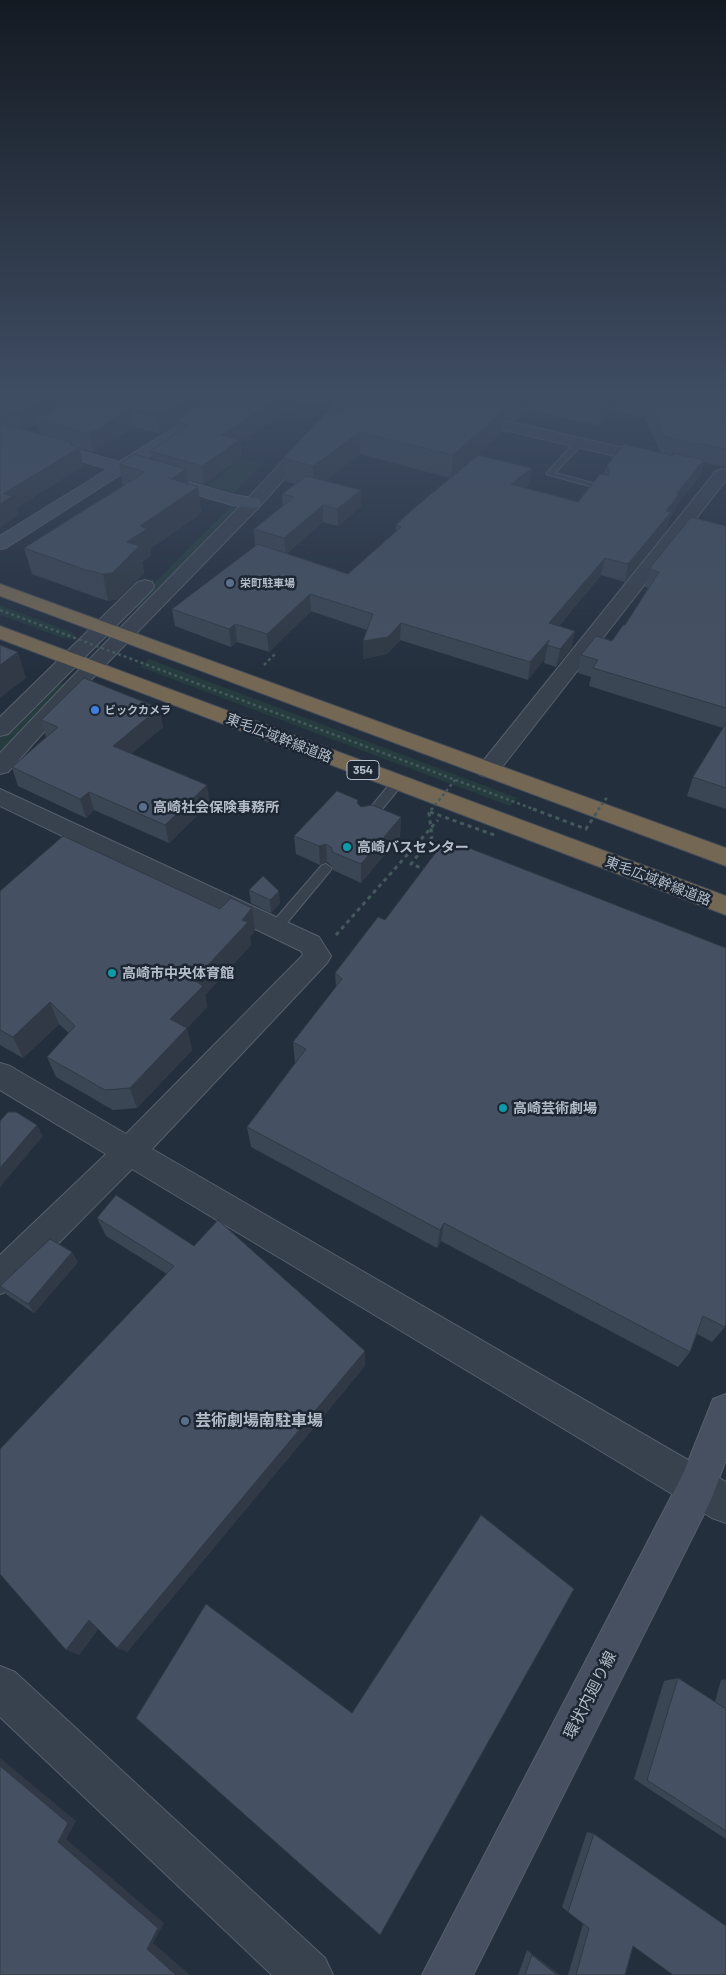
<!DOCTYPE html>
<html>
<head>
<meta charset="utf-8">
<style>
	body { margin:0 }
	canvas { display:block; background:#242f3e }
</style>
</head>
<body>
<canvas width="726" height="1975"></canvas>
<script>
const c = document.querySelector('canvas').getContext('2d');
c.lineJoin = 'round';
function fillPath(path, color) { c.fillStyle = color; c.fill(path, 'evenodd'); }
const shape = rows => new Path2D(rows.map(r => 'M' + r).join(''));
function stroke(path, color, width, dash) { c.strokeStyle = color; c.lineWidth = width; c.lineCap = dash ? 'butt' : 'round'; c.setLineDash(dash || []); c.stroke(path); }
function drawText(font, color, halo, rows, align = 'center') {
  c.font = font + ' Barlow,"Noto Sans JP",sans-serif'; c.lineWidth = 5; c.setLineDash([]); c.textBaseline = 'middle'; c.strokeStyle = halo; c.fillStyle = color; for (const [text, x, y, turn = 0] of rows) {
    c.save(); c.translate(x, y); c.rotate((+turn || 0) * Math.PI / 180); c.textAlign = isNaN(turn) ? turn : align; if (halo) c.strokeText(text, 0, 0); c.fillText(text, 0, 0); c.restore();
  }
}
fillPath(shape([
	[243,459,262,464,234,493,207,485],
	[231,506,240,508,141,610,131,607],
	[0,605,71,632,75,636,71,639,63,638,0,615],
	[149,659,517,798,510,806,140,667],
	[56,682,65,684,0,761,0,736,51,683]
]), '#263c3f');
const lane = shape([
	[576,441,583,443,555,473,604,486,604,490,546,474,576,441],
	[397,779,403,783,401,786,370,824,362,824,360,821,362,818,393,780,397,779],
	[326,864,332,868,330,871,281,930,271,930,269,927,271,924,322,865,326,864]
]);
const street = shape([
	[347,393,362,393,259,507,84,687,8,772,0,774,0,753,70,679,247,499,347,393],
	[467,412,654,455,662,460,654,465,462,420,459,417,462,414,467,412],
	[722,469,726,470,726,480,496,775,488,777,480,775,477,770,480,765,716,471,722,469],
	[145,580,152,582,154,586,152,590,8,734,0,736,0,717,138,582,145,580],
	[0,789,319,937,331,956,327,963,152,1149,726,1482,726,1523,712,1518,132,1169,12,1290,0,1294,0,1255,106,1154,0,1090,0,1063,10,1066,126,1134,303,955,301,951,0,806,0,789],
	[0,1666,15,1672,325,1958,333,1975,272,1975,0,1717,0,1666]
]);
const secondary = shape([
	[229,393,246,393,134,466,234,495,259,499,261,503,259,507,253,508,232,505,123,473,6,548,0,549,0,536,108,469,40,449,38,446,40,443,46,441,119,462,229,393],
	[726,1394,726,1460,711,1500,473,1975,422,1975,683,1474,713,1399,726,1394]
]);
const highway = shape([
	[0,584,726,848,726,866,0,596,0,584],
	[0,626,726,896,726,915,0,639,0,626]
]);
stroke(lane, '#565f6c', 2);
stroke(street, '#565f6c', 2);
stroke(secondary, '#565f6c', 2);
stroke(highway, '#434c59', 2);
stroke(shape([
	[264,665,276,653]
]), '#44595c', 2.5, [3, 3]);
stroke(shape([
	[336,935,438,820]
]), '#44595c', 3, [4, 4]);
fillPath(lane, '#38414e');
fillPath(street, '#38414e');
fillPath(secondary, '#465061');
fillPath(highway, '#746855');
stroke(shape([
	[0,610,536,810],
	[431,810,455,780],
	[598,810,608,796]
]), '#44595c', 2.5, [3, 3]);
stroke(shape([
	[533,809,586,829,599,809],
	[430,812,497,836],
	[427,870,411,864,432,837,429,813,432,809]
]), '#44595c', 3, [4, 4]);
fillPath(shape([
	[0,393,316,393,240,442,241,458,204,484,188,480,188,484,198,487,201,513,150,549,151,555,142,562,144,573,118,599,108,601,93,596,32,574,24,548,123,486,119,464,151,459,150,451,177,433,176,424,160,434,134,427,93,452,80,449,83,466,16,508,18,515,0,527],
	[37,424,40,434,26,430],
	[363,393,577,393,575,396,581,396,584,393,726,393,726,467,704,463,700,476,676,506,675,511,669,518,667,529,625,582,601,575,559,626,575,631,571,648,556,667,544,663,545,658,528,680,400,640,387,654,363,659,367,630,311,611,269,652,237,642,231,647,175,626,172,609,256,546,255,545,254,529,283,506,282,494,295,484,285,481,283,458,334,415],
	[530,410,599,426,613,411,645,418,661,453,606,467,604,474,578,502,526,488,529,485,532,468,465,466,502,431,504,418,517,421],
	[360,454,450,478,396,525,396,532,348,574,286,554,323,522,338,526,361,506,361,490,325,481],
	[726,526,726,809,687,796,693,777,723,728,589,686,591,677,578,673,581,655,612,641,625,625,648,588,645,587,649,569],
	[159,708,163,727,131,754,210,803,169,843,94,810,86,818,18,786,12,767,46,737,41,720],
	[358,800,358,805,361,807,401,817,400,836,361,883,333,870,332,866,327,862,320,865,296,854,294,836],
	[249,890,280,903,271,913,251,903],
	[0,891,255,931,250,937,251,945,205,995,207,1007,187,1028,192,1050,137,1108,113,1110,56,1077,47,1057,69,1033,59,1024,23,1058,0,1045],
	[378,917,725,1327,712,1342,697,1334,690,1352,678,1367,441,1241,437,1248,251,1147,247,1127,295,1063,293,1042,336,987,335,973],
	[97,1218,365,1366,127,1652,98,1629,79,1655,167,1274,106,1236],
	[78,1262,34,1313,7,1295,0,1286],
	[678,1678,715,1702,721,1680,726,1679,726,1839,634,1779,664,1681],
	[587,1832,594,1834,633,1946,625,1975,568,1975,583,1924,562,1907],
	[527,1950,560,1975,518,1975]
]), '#3b4654');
fillPath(shape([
	[55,393,89,393,36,419,37,424,22,432,18,414],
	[195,393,225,393,176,421,176,424,160,434,157,416],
	[288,393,316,393,240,442,241,458,204,484,202,466,221,435],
	[532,393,530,410,517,421,519,404],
	[566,393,577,393,569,402],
	[616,394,613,411,599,426,602,410],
	[131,409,134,427,93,452,89,434],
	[505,409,502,431,451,478,453,455],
	[360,432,360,454,314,489,313,466],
	[73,443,75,451,79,448,83,466,16,508,18,515,0,527,0,504,3,494],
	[704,460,700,476,676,506,675,511,669,518,667,529,625,582,628,564,677,493],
	[532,468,529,485,509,501,511,484],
	[186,469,190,493,198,487,201,513,150,549,151,555,142,562,144,573,118,599,108,601,103,574,140,526,172,479],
	[361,490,361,506,338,526,337,509],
	[323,505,323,522,286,554,284,538],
	[605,558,601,575,546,641,549,623],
	[310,594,311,611,269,652,267,634],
	[401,623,400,640,387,654,363,659,363,641],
	[235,624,237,642,231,647,229,629],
	[575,631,571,648,556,667,560,649],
	[549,640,545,658,528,680,530,662],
	[18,652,26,678,0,698,0,665],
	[159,708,163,727,118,765,113,746],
	[207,785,210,803,169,843,165,825],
	[89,792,94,810,86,818,80,799],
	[401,817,400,836,361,883,361,864],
	[326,844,327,862,320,865,319,846],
	[279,891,280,903,271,913,270,900],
	[252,908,255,931,250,937,251,945,205,995,207,1007,187,1028,192,1050,137,1108,130,1088,170,1019,194,980,242,920],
	[50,1002,59,1024,23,1058,13,1037],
	[37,1125,43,1136,0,1187,0,1168],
	[444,1223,441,1241,437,1248,440,1230],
	[72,1252,78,1262,34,1313,28,1304],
	[365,1351,365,1366,127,1652,117,1648],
	[89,1620,100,1626,79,1655,66,1650],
	[0,1758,76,1821,66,1839,164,1923,153,1943,190,1975,176,1975,147,1949,58,1842,0,1766],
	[527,1950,560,1975,557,1975,532,1955]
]), '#303945');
const building = shape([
	[0,393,55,393,18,414,0,410,0,393],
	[81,393,195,393,157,416,131,409,89,434,36,419,81,393],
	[220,393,288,393,221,435,239,440,202,466,150,451,189,425,176,421,220,393],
	[363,393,435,393,505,409,453,455,360,432,313,466,283,458,323,416,328,413,334,415,363,393],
	[467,393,567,393,568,396,581,396,584,393,726,393,726,449,665,437,648,401,616,394,602,410,532,393,519,404,467,393],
	[0,423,73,443,70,445,79,448,3,494,13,496,0,504,0,423],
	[624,444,674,456,672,453,704,460,677,493,679,494,666,511,671,512,628,564,605,558,549,623,575,631,560,649,547,645,549,640,530,662,401,623,388,637,363,641,373,614,310,594,267,634,235,624,229,629,172,609,258,544,348,574,401,527,396,525,412,510,478,455,532,468,511,484,578,502,600,474,608,475,609,468,606,467,624,444],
	[134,454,186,469,172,479,169,478,198,487,140,526,147,529,127,542,139,546,112,573,103,574,86,570,24,548,145,472,119,464,134,454],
	[306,476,361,490,337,509,323,505,284,538,254,529,294,497,282,494,306,476],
	[691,517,726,526,726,708,593,668,598,660,581,655,596,636,612,641,623,625,625,625,659,572,649,569,691,517],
	[0,645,18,652,0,665,0,645],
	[84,678,159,708,113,746,207,785,165,825,89,792,80,799,12,767,58,727,41,720,84,678],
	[726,723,726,788,693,777,726,723],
	[337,791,358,800,357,803,361,807,372,805,401,817,361,864,332,852,332,848,326,844,319,846,294,836,337,791],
	[63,836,220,909,231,898,252,908,242,920,248,922,194,980,203,986,170,1019,187,1028,130,1088,105,1090,47,1057,75,1026,50,1002,13,1037,0,1030,0,891,63,836],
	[446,839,726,948,726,1323,725,1327,703,1316,690,1352,444,1223,440,1230,247,1127,306,1049,293,1042,342,979,335,973,378,917,385,920,446,839],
	[263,876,279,891,270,900,249,890,263,876],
	[8,1112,16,1112,37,1125,0,1168,0,1121,8,1112],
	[116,1195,194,1246,218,1220,365,1351,117,1648,89,1620,66,1650,0,1574,0,1449,174,1266,97,1218,116,1195],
	[50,1239,72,1252,28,1304,0,1286,50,1239],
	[481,1515,574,1589,380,1935,136,1718,206,1604,352,1713,481,1515],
	[678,1678,726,1709,726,1831,647,1780,678,1678],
	[0,1766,68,1823,58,1842,158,1928,147,1949,176,1975,0,1975,0,1766],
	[594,1834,726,1926,726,1975,673,1975,633,1946,625,1975,576,1975,589,1928,568,1912,594,1834],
	[532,1955,557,1975,525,1975,532,1955]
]);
fillPath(building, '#455162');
stroke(building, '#303945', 1);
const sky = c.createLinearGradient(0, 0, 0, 670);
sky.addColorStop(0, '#141a22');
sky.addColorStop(0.59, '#3f4d63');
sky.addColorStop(1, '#3f4d6300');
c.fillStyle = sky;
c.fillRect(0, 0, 726, 670);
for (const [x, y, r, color] of [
	[230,583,5,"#5c6f8a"],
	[95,710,5,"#3f7fe0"],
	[143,807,5,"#5c6f8a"],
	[347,847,5,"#0f9aa8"],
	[112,973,5,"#0f9aa8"],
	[503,1108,5,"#0f9aa8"],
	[185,1421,5,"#5c6f8a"]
]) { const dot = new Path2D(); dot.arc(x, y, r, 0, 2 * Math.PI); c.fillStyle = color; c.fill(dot); stroke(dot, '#1d2633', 2); }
drawText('bold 11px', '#b4bcc9', '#1d2633', [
	["栄町駐車場",240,583],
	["ビックカメラ",105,710]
], 'left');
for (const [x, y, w] of [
	[363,770,32]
]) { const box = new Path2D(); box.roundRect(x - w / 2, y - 9.5, w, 19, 4); c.fillStyle = '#1d2633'; c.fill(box); stroke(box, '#b4bcc9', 1); }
drawText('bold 12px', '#b4bcc9', null, [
	["354",363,770]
]);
drawText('14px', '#b4bcc9', '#1d2633', [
	["東毛広域幹線道路",279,738,21],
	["東毛広域幹線道路",658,881,21]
]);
drawText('bold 14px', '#b4bcc9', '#1d2633', [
	["高崎社会保険事務所",153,807],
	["高崎バスセンター",357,847],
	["高崎市中央体育館",122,973],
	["高崎芸術劇場",513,1108]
], 'left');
drawText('bold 16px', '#b4bcc9', '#1d2633', [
	["芸術劇場南駐車場",195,1421]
], 'left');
drawText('16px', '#b4bcc9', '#1d2633', [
	["環状内廻り線",590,1695,-63]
]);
</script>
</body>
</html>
